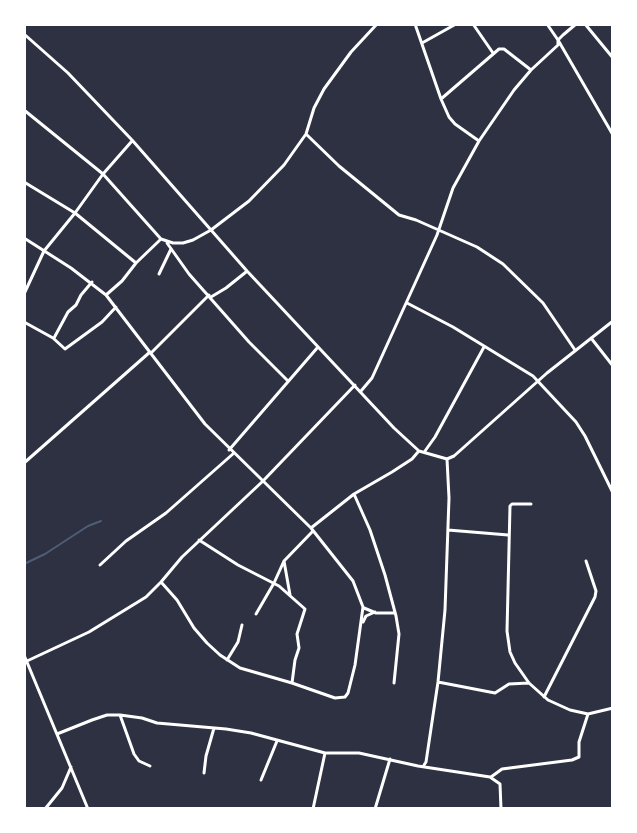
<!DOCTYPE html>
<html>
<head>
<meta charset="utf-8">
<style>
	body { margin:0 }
	#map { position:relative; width:637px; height:833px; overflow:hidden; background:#2d3142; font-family:"PT Serif",serif }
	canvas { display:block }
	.frame { position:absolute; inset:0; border:26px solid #fff; pointer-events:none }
</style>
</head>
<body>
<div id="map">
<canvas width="637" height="833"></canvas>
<div class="frame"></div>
</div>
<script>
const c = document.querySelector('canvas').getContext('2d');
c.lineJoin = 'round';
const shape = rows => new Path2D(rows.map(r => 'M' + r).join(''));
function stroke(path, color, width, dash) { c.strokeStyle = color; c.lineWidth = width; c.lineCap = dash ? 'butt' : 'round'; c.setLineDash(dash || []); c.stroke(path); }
stroke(shape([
	[24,564,45,554,88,526,101,521]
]), '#4f5d75', 2);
stroke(shape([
	[415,24,441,99,449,117,455,124,479,141],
	[473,24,493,53],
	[547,24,558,40,613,135],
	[585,24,613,58],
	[24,34,68,73,132,140,247,271,394,428,419,451,447,459,454,456,547,373,613,321],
	[422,43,456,24],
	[441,99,499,49,504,49,531,70],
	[24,110,103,174,161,239,173,243,183,243,193,240,211,230,249,201,284,165,306,134,314,108,324,89,351,52,377,24],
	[306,134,339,166,399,215,416,220,477,247,503,264,543,303,575,350],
	[24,182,75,213,136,263],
	[24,238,71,268,106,295,205,424,311,528,353,581,363,607,355,665,348,693,345,697,335,698,292,683,240,668,220,655,207,643,194,628,177,600,161,582],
	[167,243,189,274,249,342,288,381],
	[159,274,171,249],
	[24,294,44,251,75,213,103,174,132,141],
	[106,295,122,281,136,263,161,239],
	[211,297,226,288,246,272],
	[407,303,453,327,533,376,576,422,585,436,613,493],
	[24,322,53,338,65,349,102,322,116,307],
	[54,338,68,312,76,305,81,295,92,282],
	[591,338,613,366],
	[151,353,209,295],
	[361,391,372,378,437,235,453,188,479,141,514,90,531,70,558,45,558,40,563,35,576,24],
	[229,450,318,347],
	[425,451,435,437,484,347],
	[24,463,150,352],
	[354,494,370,530,385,575,396,616,399,634,394,683],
	[531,504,512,504,510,506,507,631,510,652,515,663,529,683,548,700,570,710,588,714,613,708],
	[311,528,354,494,392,472,412,459,418,452],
	[448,530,508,535],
	[199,540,238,565,279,586,305,609,297,634,299,648,295,660,292,683],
	[284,561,290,595],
	[100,565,126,541,166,513,234,453],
	[364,608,376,613,395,613],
	[256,614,274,583,284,561,313,531],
	[363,622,366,616,375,612],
	[24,655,88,809],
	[227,660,238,642,242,625],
	[27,661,89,632,146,597,161,582,182,557,263,481,355,385],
	[438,682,495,693,509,684,529,683],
	[544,697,595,597,596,591,586,561],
	[120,715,134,754,139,761,150,766],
	[57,734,92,720,107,715,120,715,142,718,157,723,226,729,251,733,325,753,359,753,418,766,490,777,500,784,501,809],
	[424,765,426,762,438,682,445,610,449,498,447,459],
	[204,773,206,756,214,728],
	[491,777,502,769,572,760,579,757,579,742,588,714],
	[261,780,277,741],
	[45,809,62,788,71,767],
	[313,809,325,753],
	[375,809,390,759]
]), '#fff', 3);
</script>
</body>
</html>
